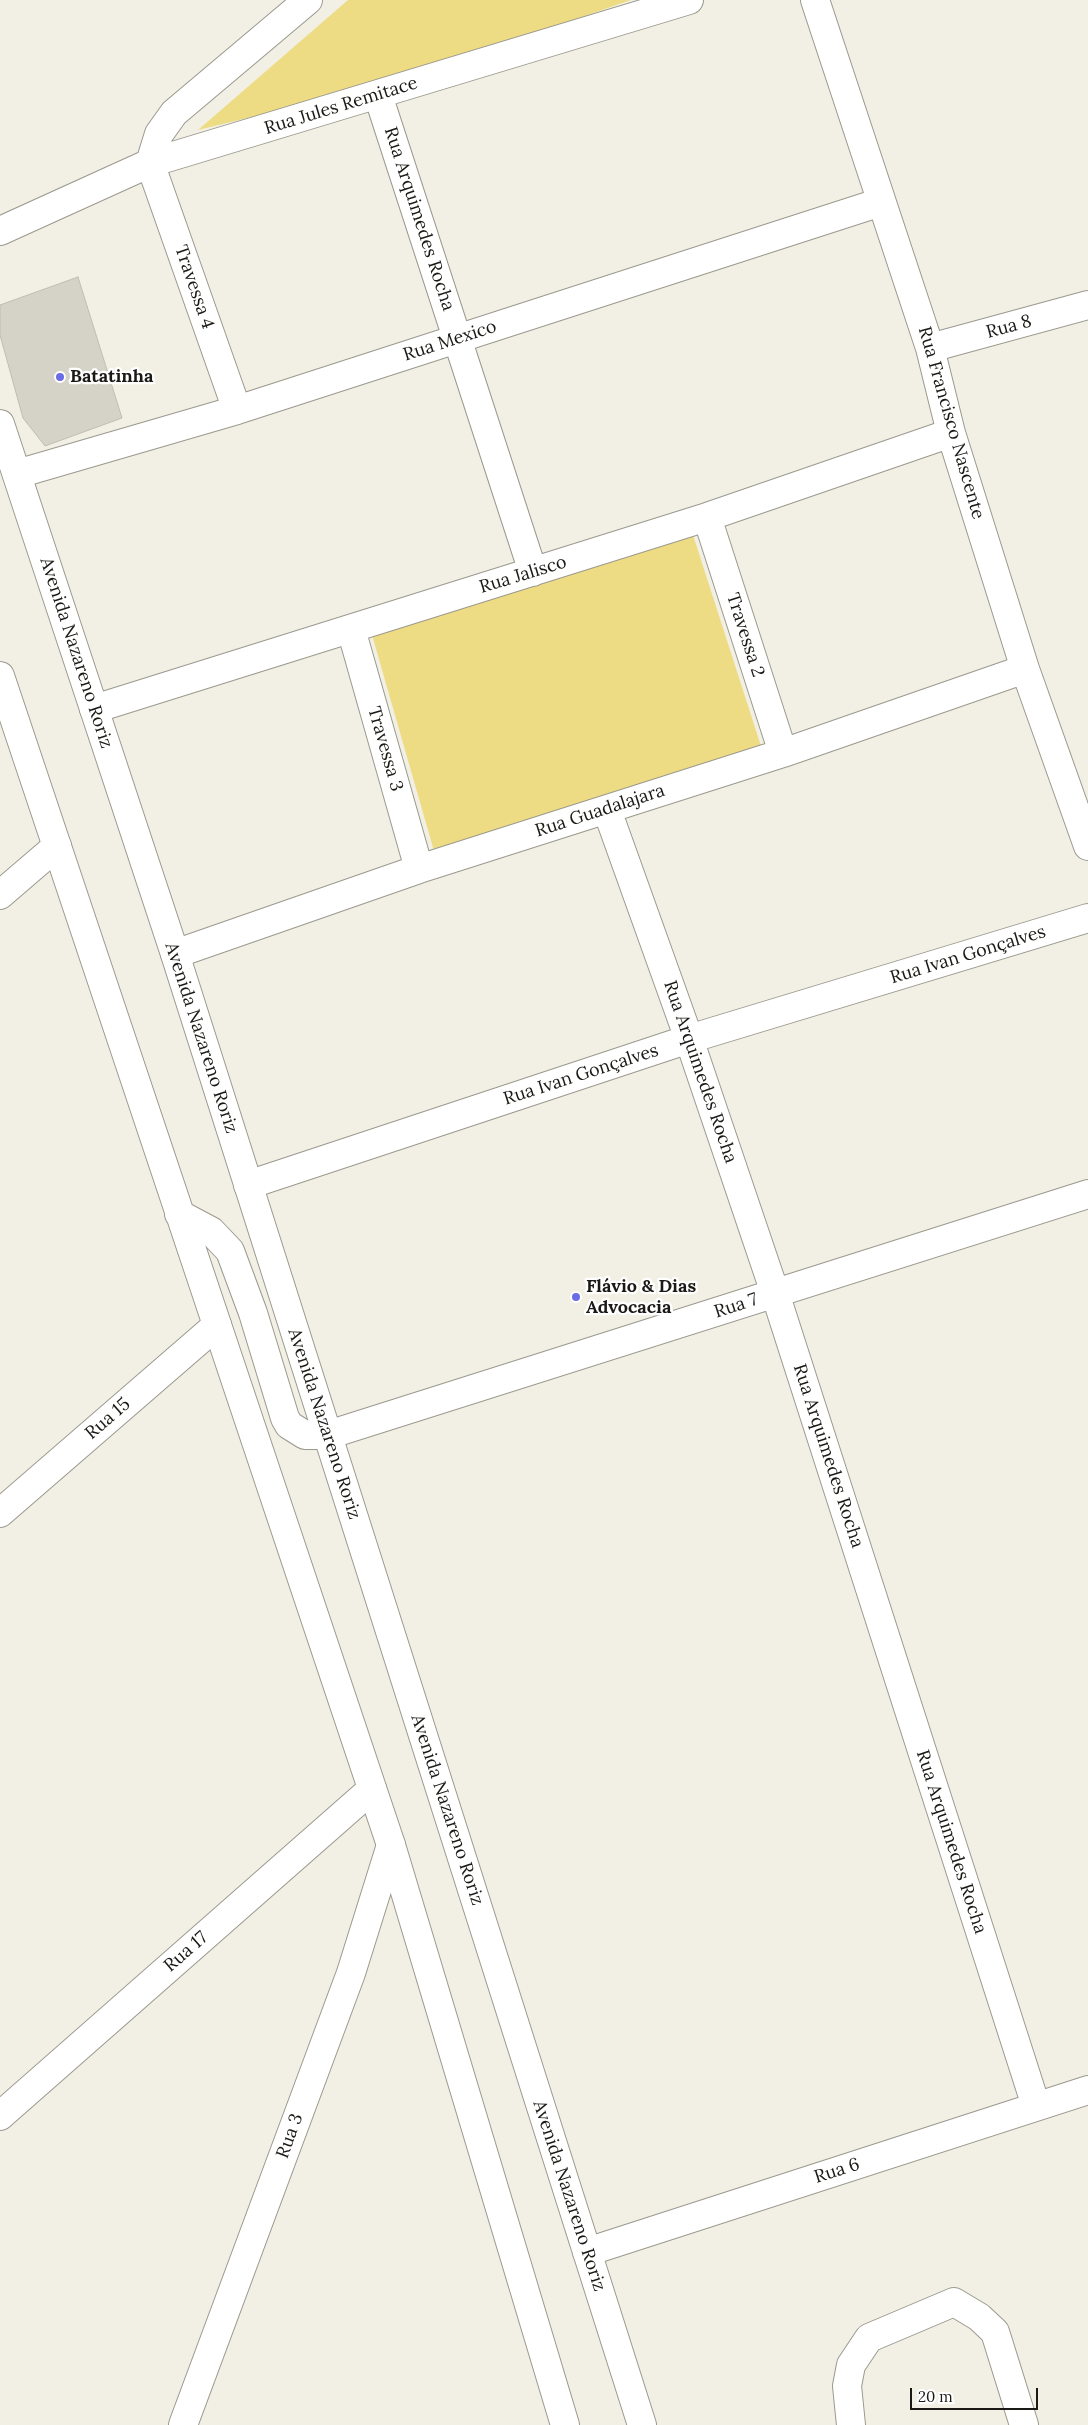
<!DOCTYPE html>
<html>
<head>
<meta charset="utf-8">
<style>
	body { margin:0 }
	#map { position:relative; width:1088px; height:2425px; overflow:hidden; background:#f2f0e4; font-family:Lora,serif }
	canvas { display:block }
	.scale { position:absolute; left:910px; top:2388px; width:128px; height:22px; box-sizing:border-box; border:2px solid #1a1915; border-top:0; padding-left:6px; font-size:15px; line-height:18px; white-space:nowrap; color:#1a1915; -webkit-text-stroke:4px #fff; paint-order:stroke }
</style>
</head>
<body>
<div id="map">
<canvas width="1088" height="2425"></canvas>
<div class="scale">20 m</div>
</div>
<script>
const c = document.querySelector('canvas').getContext('2d');
c.lineJoin = 'round';
function fillPath(path, color) { c.fillStyle = color; c.fill(path, 'evenodd'); }
const shape = rows => new Path2D(rows.map(r => 'M' + r).join(''));
function stroke(path, color, width, dash) { c.strokeStyle = color; c.lineWidth = width; c.lineCap = dash ? 'butt' : 'round'; c.setLineDash(dash || []); c.stroke(path); }
function drawText(font, color, halo, rows, align = 'center') {
  c.font = font + ' Lora,serif'; c.lineWidth = 4.5; c.setLineDash([]); c.textBaseline = 'middle'; c.strokeStyle = halo; c.fillStyle = color; for (const [text, x, y, turn = 0] of rows) {
    c.save(); c.translate(x, y); c.rotate((+turn || 0) * Math.PI / 180); c.textAlign = isNaN(turn) ? turn : align; if (halo) c.strokeText(text, 0, 0); c.fillText(text, 0, 0); c.restore();
  }
}
fillPath(shape([
	[348,0,631,0,391,83,198,130],
	[693,535,761,746,434,851,372,635]
]), '#eddc84');
const building = shape([
	[78,277,122,418,45,446,23,418,0,335,0,305,78,277]
]);
fillPath(building, '#d5d3c8');
stroke(building, '#bfbdb1', 1);
const minor = shape([
	[815,0,930,348,951,433,1025,669,1088,846],
	[378,95,533,572],
	[0,231,150,163,689,0],
	[930,348,1088,305],
	[237,410,150,163,159,134,174,113,308,0],
	[17,474,237,410,881,202],
	[707,517,783,753],
	[351,629,419,869],
	[94,709,707,517,951,433],
	[607,810,689,1039,775,1293,1036,2106],
	[0,895,57,846],
	[175,954,419,869,783,753,1025,669],
	[248,1185,689,1039,1088,918],
	[328,1435,1088,1194],
	[0,1513,217,1325],
	[0,2116,372,1789],
	[587,2252,1088,2090],
	[183,2425,351,1973,391,1845],
	[851,2425,847,2386,851,2365,869,2338,954,2302,979,2317,995,2332,1024,2425]
]);
const major = shape([
	[0,424,175,954,642,2425],
	[0,676,391,1845,565,2425],
	[179,1214,211,1231,230,1251,253,1313,285,1418,289,1425,305,1435,328,1435]
]);
stroke(minor, '#9b998e', 30);
stroke(major, '#9b998e', 30);
stroke(minor, '#fff', 28);
stroke(major, '#fff', 28);
for (const [x, y, r, color] of [
	[60,377,5,"#6b6de7"],
	[576,1297,5,"#6b6de7"]
]) { const dot = new Path2D(); dot.arc(x, y, r, 0, 2 * Math.PI); c.fillStyle = color; c.fill(dot); stroke(dot, '#fff', 2); }
drawText('18px', '#1a1915', '#fff', [
	["Rua Jules Remitace",341,106,-17],
	["Rua Arquimedes Rocha",419,219,72],
	["Travessa 4",194,287,71],
	["Rua 8",1009,327,-15],
	["Rua Mexico",450,341,-18],
	["Rua Francisco Nascente",951,423,74],
	["Rua Jalisco",523,575,-17],
	["Travessa 2",745,635,72],
	["Avenida Nazareno Roriz",76,653,72],
	["Travessa 3",385,749,74],
	["Rua Guadalajara",600,811,-18],
	["Rua Ivan Gonçalves",968,955,-17],
	["Avenida Nazareno Roriz",201,1038,72],
	["Rua Arquimedes Rocha",700,1072,71],
	["Rua Ivan Gonçalves",581,1075,-18],
	["Rua 7",736,1306,-18],
	["Rua 15",108,1419,-41],
	["Avenida Nazareno Roriz",324,1424,72],
	["Rua Arquimedes Rocha",828,1456,72],
	["Avenida Nazareno Roriz",447,1810,72],
	["Rua Arquimedes Rocha",951,1842,72],
	["Rua 17",186,1952,-41],
	["Rua 3",290,2136,-70],
	["Rua 6",837,2171,-18],
	["Avenida Nazareno Roriz",569,2196,72]
]);
drawText('bold 18px', '#1a1915', '#fff', [
	["Batatinha",70,377],
	["Flávio & Dias",586,1287],
	["Advocacia",586,1308]
], 'left');
</script>
</body>
</html>
